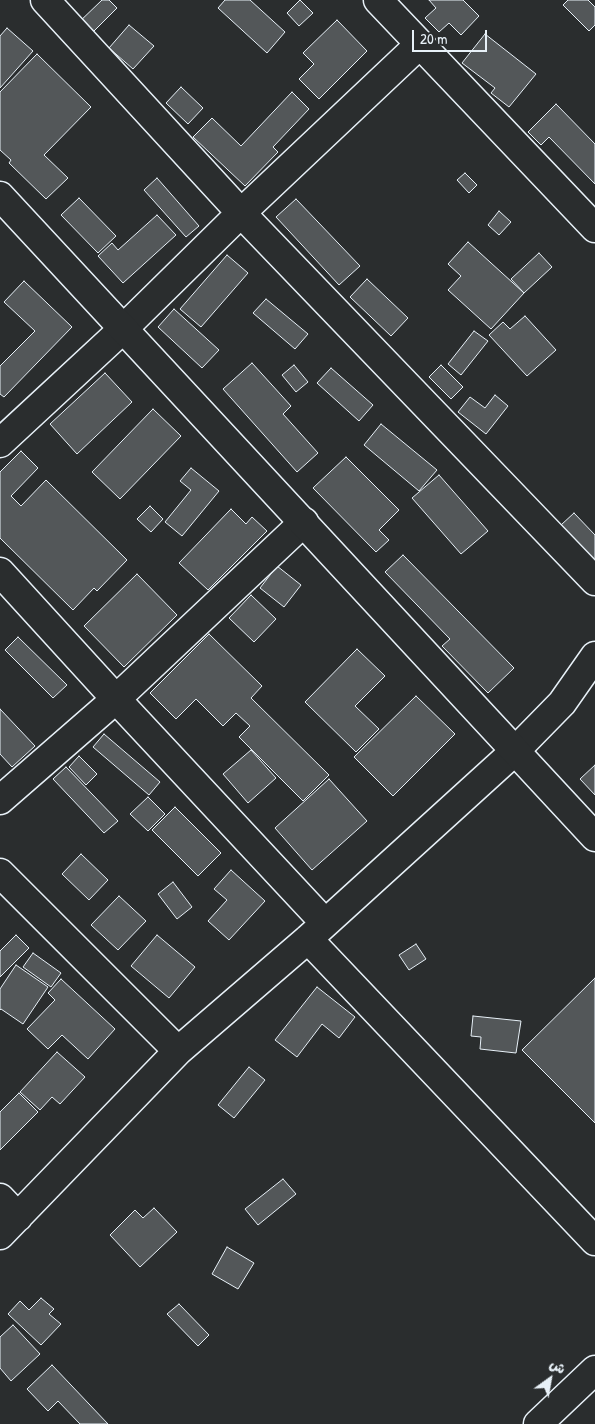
<!DOCTYPE html>
<html>
<head>
<meta charset="utf-8">
<style>
	body { margin:0 }
	#map { position:relative; width:595px; height:1424px; overflow:hidden; background:#2a2d2e; font-family:"Patrick Hand","Playpen Sans Arabic",sans-serif }
	canvas { display:block }
	.north { position:absolute; left:525px; top:1354px; width:50px; height:50px; -webkit-text-stroke:4px #2a2d2e; paint-order:stroke; rotate:32deg; font-size:14px; font-weight:700; line-height:20px; text-align:center; color:#e8f1f8 }
	.north::after { content:''; display:block; margin:auto; width:18px; height:22px; background:#e8f1f8; clip-path:polygon(50% 0,100% 100%,50% 72%,0 100%) }
	.scale { position:absolute; left:412px; top:30px; width:75px; height:22px; box-sizing:border-box; border:2px solid #e8f1f8; border-top:0; padding-left:6px; font-size:15px; line-height:18px; white-space:nowrap; color:#e8f1f8; -webkit-text-stroke:4px #2a2d2e; paint-order:stroke }
</style>
</head>
<body>
<div id="map">
<canvas width="595" height="1424"></canvas>
<div class="north">ش</div>
<div class="scale">20 m</div>
</div>
<script>
const c = document.querySelector('canvas').getContext('2d');
c.lineJoin = 'round';
function fillPath(path, color) { c.fillStyle = color; c.fill(path, 'evenodd'); }
const shape = rows => new Path2D(rows.map(r => 'M' + r).join(''));
function stroke(path, color, width, dash) { c.strokeStyle = color; c.lineWidth = width; c.lineCap = dash ? 'butt' : 'round'; c.setLineDash(dash || []); c.stroke(path); }
const building = shape([
	[102,0,109,0,117,8,88,37,76,25,102,0],
	[225,0,250,0,285,32,267,53,218,8,225,0],
	[300,0,313,13,299,26,287,13,300,0],
	[429,0,463,0,479,16,461,35,449,23,439,32,425,18,436,8,429,0],
	[568,0,588,0,595,7,595,25,589,31,563,5,568,0],
	[337,20,367,51,319,99,299,79,314,64,303,53,337,20],
	[129,25,154,46,133,69,109,48,129,25],
	[7,28,33,51,0,88,0,36,7,28],
	[485,34,536,74,509,107,491,93,495,88,462,63,485,34],
	[37,54,91,107,44,155,68,178,46,199,9,163,11,160,0,150,0,92,37,54],
	[181,87,203,108,188,124,166,103,181,87],
	[292,92,309,109,273,147,278,152,245,186,193,137,212,118,241,146,292,92],
	[556,104,595,144,595,184,549,137,541,145,528,132,556,104],
	[465,173,477,185,469,193,457,180,465,173],
	[157,178,199,226,186,237,144,190,157,178],
	[79,198,116,236,98,253,61,215,79,198],
	[296,199,360,266,339,285,276,217,296,199],
	[499,211,511,222,499,235,488,225,499,211],
	[157,215,176,235,123,283,98,256,112,243,118,250,157,215],
	[468,242,524,293,491,329,448,290,461,276,448,264,468,242],
	[539,253,552,267,524,293,511,279,539,253],
	[227,255,248,273,201,327,180,309,227,255],
	[367,279,408,318,391,336,350,297,367,279],
	[24,281,72,327,4,397,0,394,0,366,35,331,4,302,24,281],
	[266,299,308,334,295,349,253,313,266,299],
	[174,309,219,350,202,368,158,327,174,309],
	[525,316,556,350,527,376,489,335,503,322,510,329,525,316],
	[474,331,488,341,461,375,448,364,474,331],
	[252,363,291,406,283,414,318,453,297,472,223,389,252,363],
	[294,365,308,382,296,392,282,375,294,365],
	[441,365,463,387,451,399,429,377,441,365],
	[331,368,373,405,359,421,317,383,331,368],
	[105,373,132,402,77,454,50,424,105,373],
	[495,395,508,406,486,434,458,412,470,397,485,408,495,395],
	[153,409,181,436,120,499,92,472,153,409],
	[381,424,437,470,419,491,364,445,381,424],
	[21,451,38,468,11,496,21,506,46,480,127,560,97,591,94,588,73,610,0,538,0,472,21,451],
	[346,457,399,510,379,530,389,540,376,552,313,488,346,457],
	[191,468,219,491,182,536,165,522,191,490,180,481,191,468],
	[439,475,488,531,461,554,412,498,439,475],
	[150,506,163,519,151,532,137,519,150,506],
	[231,509,246,524,252,517,267,531,208,590,179,563,231,509],
	[574,513,595,535,595,563,561,525,574,513],
	[403,555,514,668,488,693,442,646,450,639,385,572,403,555],
	[277,566,301,585,284,607,260,588,277,566],
	[137,574,177,615,124,667,84,626,137,574],
	[251,595,276,619,254,642,229,618,251,595],
	[209,634,262,686,251,698,329,775,303,801,239,737,250,726,236,713,223,726,196,699,176,719,150,693,209,634],
	[18,637,67,685,53,698,5,650,18,637],
	[357,649,385,676,355,706,379,729,356,752,305,702,357,649],
	[416,696,455,734,393,796,354,757,416,696],
	[0,709,35,746,12,767,0,754,0,709],
	[104,734,160,782,149,795,93,747,104,734],
	[251,750,276,778,248,803,223,774,251,750],
	[79,756,97,774,86,785,69,767,79,756],
	[595,765,595,795,580,779,595,765],
	[66,767,118,821,104,833,53,779,66,767],
	[329,779,367,821,312,870,275,828,329,779],
	[148,797,165,814,148,831,130,814,148,797],
	[175,807,221,853,198,876,152,830,175,807],
	[81,854,108,880,89,900,62,874,81,854],
	[231,870,265,901,229,940,208,921,227,900,214,889,231,870],
	[173,882,192,907,177,919,158,894,173,882],
	[119,896,146,921,118,950,91,925,119,896],
	[16,935,29,948,0,977,0,951,16,935],
	[157,935,195,967,169,998,131,966,157,935],
	[416,944,426,959,409,970,399,955,416,944],
	[33,953,61,973,51,987,23,967,33,953],
	[16,965,48,987,23,1024,1,1009,0,1010,0,989,16,965],
	[595,978,595,1123,522,1050,595,978],
	[61,979,115,1029,88,1059,62,1035,48,1049,27,1029,55,1000,48,993,61,979],
	[317,987,355,1017,339,1038,322,1024,297,1057,275,1040,317,987],
	[473,1016,521,1021,516,1053,480,1049,481,1037,471,1036,473,1016],
	[57,1052,85,1077,60,1104,52,1097,40,1110,20,1092,57,1052],
	[249,1067,265,1080,234,1118,218,1105,249,1067],
	[19,1093,38,1112,0,1150,0,1112,19,1093],
	[283,1179,296,1194,258,1225,245,1209,283,1179],
	[154,1208,177,1232,140,1267,110,1235,135,1210,143,1218,154,1208],
	[227,1247,254,1263,238,1289,212,1274,227,1247],
	[41,1298,54,1309,49,1314,61,1324,41,1345,8,1314,20,1301,29,1310,41,1298],
	[179,1304,209,1335,198,1346,167,1314,179,1304],
	[13,1325,40,1354,11,1381,0,1368,0,1337,13,1325],
	[52,1365,108,1424,80,1424,58,1401,48,1411,27,1389,52,1365]
]);
fillPath(building, '#535759');
stroke(building, '#e8f1f8', 1);
const street = shape([
	[45,0,241,213,595,581],
	[378,0,595,228],
	[0,443,123,329,241,213,419,45],
	[0,572,116,699,325,923],
	[0,800,116,699,304,522],
	[0,873,178,1051],
	[308,939,595,1241],
	[0,1198,18,1217],
	[0,1235,178,1051,308,939,515,751,562,703,595,656],
	[538,1424,595,1370]
]);
const secondary = shape([
	[0,196,595,837]
]);
stroke(street, '#e8f1f8', 31);
stroke(secondary, '#e8f1f8', 31);
stroke(street, '#2a2d2e', 28);
stroke(secondary, '#2a2d2e', 28);
</script>
</body>
</html>
